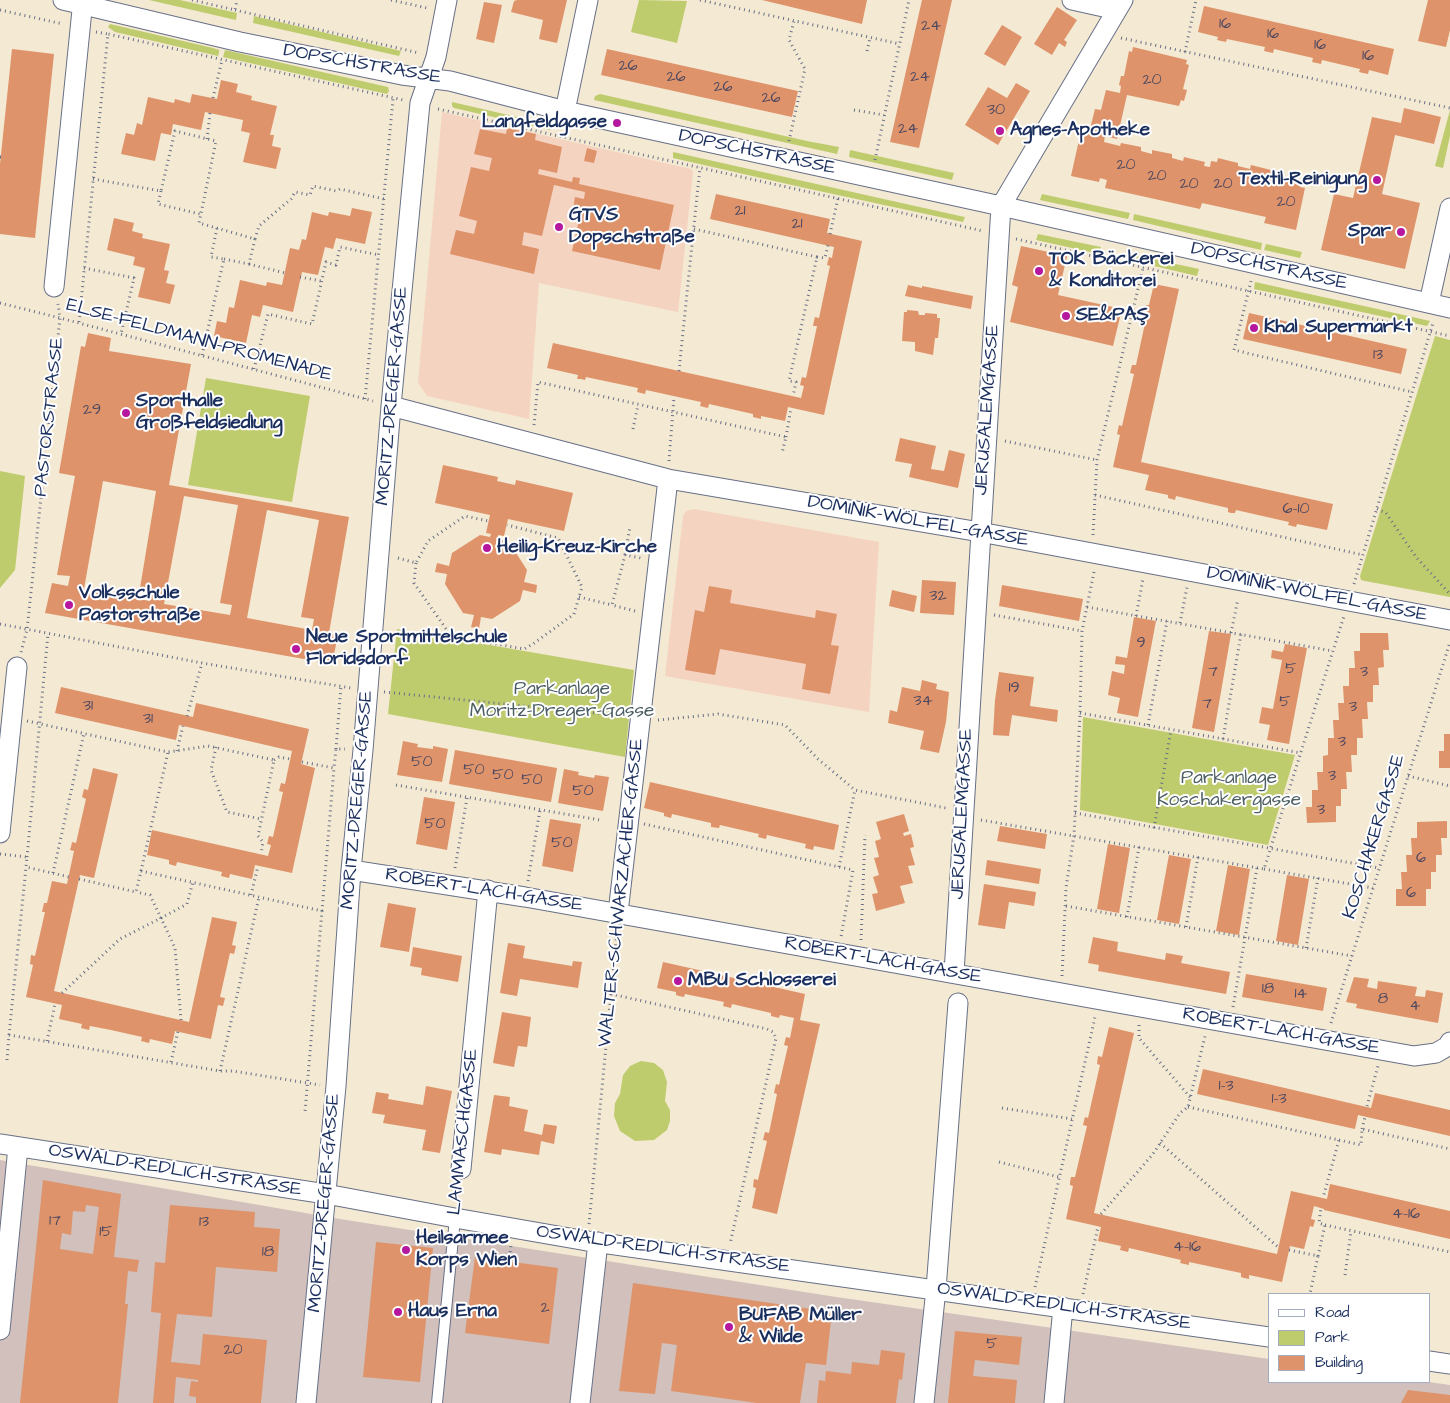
<!DOCTYPE html>
<html>
<head>
<meta charset="utf-8">
<style>
	body { margin:0 }
	#map { position:relative; width:1450px; height:1403px; overflow:hidden; background:#f4e9d3; font-family:"Architects Daughter",sans-serif }
	canvas { display:block }
	.legend { position:absolute; left:1268px; top:1293px; width:162px; height:90px; box-sizing:border-box; background:#fff; border:1px solid #a4acbf; margin:0; padding:6px 9px; list-style:none; font-size:15px; color:#1b2f5e }
	.legend li { display:flex; align-items:center; gap:10px; height:25px }
	.legend b { width:25px; border:1px solid #a4acbf }
</style>
</head>
<body>
<div id="map">
<canvas width="1450" height="1403"></canvas>
<ul class="legend">
<li><b style="height:6px;background:#fff"></b>Road</li>
<li><b style="height:14px;background:#bfcc6d"></b>Park</li>
<li><b style="height:14px;background:#de936a"></b>Building</li>
</ul>
</div>
<script>
const c = document.querySelector('canvas').getContext('2d');
c.lineJoin = 'round';
function fillPath(path, color) { c.fillStyle = color; c.fill(path, 'evenodd'); }
const shape = rows => new Path2D(rows.map(r => 'M' + r).join(''));
function stroke(path, color, width, dash) { c.strokeStyle = color; c.lineWidth = width; c.lineCap = dash ? 'butt' : 'round'; c.setLineDash(dash || []); c.stroke(path); }
function drawText(font, color, halo, rows, align = 'center') {
  c.font = font + ' "Architects Daughter",sans-serif'; c.lineWidth = 4; c.setLineDash([]); c.textBaseline = 'middle'; c.strokeStyle = halo; c.fillStyle = color; for (const [text, x, y, turn = 0] of rows) {
    c.save(); c.translate(x, y); c.rotate((+turn || 0) * Math.PI / 180); c.textAlign = isNaN(turn) ? turn : align; if (halo) c.strokeText(text, 0, 0); c.fillText(text, 0, 0); c.restore();
  }
}
fillPath(shape([
	[442,112,691,169,693,172,678,312,539,283,529,419,427,396,418,383],
	[694,509,879,542,869,712,665,676,683,516,686,511]
]), '#f5d3c1');
fillPath(shape([
	[0,1160,340,1219,836,1297,1269,1359,1269,1382,1429,1382,1450,1385,1450,1403,0,1403]
]), '#d1c0bc');
fillPath(shape([
	[149,0,180,0,237,13,236,20],
	[639,0,687,1,677,43,631,32],
	[254,16,322,32,401,51,399,56,253,23],
	[110,24,213,48,219,50,219,53,218,56,115,32,108,27],
	[225,50,388,87,389,91,387,94,223,57],
	[600,94,807,141,839,147,837,154,594,100,595,96],
	[452,102,552,125,550,130,454,108,452,106],
	[1450,110,1450,136,1443,168,1435,166],
	[850,150,954,173,952,180,849,157],
	[673,152,960,216,965,217,963,222,805,188,673,158],
	[1042,194,1130,213,1128,219,1040,200],
	[1134,214,1262,243,1261,250,1133,220],
	[1038,234,1101,247,1099,254,1036,240],
	[1266,244,1302,252,1300,258,1264,250],
	[1130,254,1199,269,1197,276,1128,260],
	[1255,282,1373,308,1430,321,1427,326,1254,289],
	[1435,336,1450,340,1450,597,1365,581,1361,580,1360,576],
	[206,378,310,396,292,502,188,485],
	[0,471,25,476,15,570,0,588],
	[397,629,634,670,625,757,388,714],
	[1083,717,1295,755,1268,845,1080,810],
	[641,1061,654,1063,663,1070,667,1082,665,1101,670,1110,670,1121,667,1130,654,1140,635,1141,620,1131,614,1116,615,1103,620,1094,623,1075,630,1066]
]), '#bfcc6d');
fillPath(shape([
	[517,0,567,0,557,43,539,39,543,20,511,12,514,1],
	[762,0,867,0,862,24],
	[922,0,952,0,919,148,890,142],
	[1428,0,1450,0,1450,30,1446,47,1418,41],
	[484,2,502,5,494,43,476,39],
	[1204,6,1394,49,1388,75,1369,70,1368,74,1363,73,1359,72,1360,69,1322,60,1321,64,1312,62,1313,58,1274,49,1273,53,1264,51,1265,47,1227,39,1226,42,1217,40,1218,37,1198,32],
	[1057,7,1077,20,1064,40,1067,42,1065,47,1059,43,1052,55,1034,44],
	[1002,25,1022,37,1005,66,984,54],
	[1133,47,1187,60,1186,64,1189,65,1183,89,1187,90,1184,101,1181,100,1179,106,1127,95,1117,139,1105,136,1104,142,1120,146,1121,143,1141,147,1141,151,1152,154,1152,150,1172,154,1172,158,1183,161,1184,157,1205,162,1204,166,1210,167,1211,161,1217,162,1218,158,1238,163,1238,166,1250,169,1251,165,1271,170,1271,173,1275,174,1274,181,1280,183,1281,178,1301,182,1300,187,1305,188,1296,230,1264,223,1266,217,1202,203,1200,209,1105,188,1107,180,1100,178,1099,182,1071,176,1081,131,1089,133,1095,109,1101,110,1106,90,1120,93,1121,86,1119,85,1121,76,1124,76,1129,51,1132,52],
	[12,49,54,54,35,238,0,234,0,164],
	[607,49,798,91,792,117,601,75],
	[221,80,238,84,236,92,252,96,251,100,277,106,270,135,274,135,272,146,281,148,276,169,243,162,250,133,241,131,243,120,205,112,201,130,173,124,171,135,161,133,155,161,121,154,126,133,134,135,137,123,142,125,148,97,174,103,175,99,190,103,192,94,217,99],
	[1016,83,1030,91,998,145,965,125,988,87,1007,98],
	[1404,108,1441,117,1434,144,1395,135,1382,194,1420,203,1405,269,1321,250,1334,194,1353,198,1372,117,1401,123],
	[507,128,536,134,535,140,562,147,557,173,539,169,538,174,572,182,573,177,580,178,579,184,674,205,660,270,572,251,581,211,573,209,575,197,584,199,585,192,554,185,542,236,524,232,522,245,539,249,534,274,450,254,456,230,474,234,477,221,459,216,471,167,489,171,492,158,474,154,480,129,506,134],
	[587,148,597,151,594,163,584,161],
	[716,194,830,219,827,233,862,241,824,415,788,407,785,421,761,416,761,419,753,417,753,414,709,404,708,408,700,406,701,402,646,390,645,394,637,392,638,388,586,377,585,380,581,379,577,379,578,375,547,368,553,343,801,398,804,386,800,385,802,377,806,378,817,326,813,326,814,321,815,317,819,318,830,266,827,265,829,257,832,258,834,247,710,219],
	[352,208,372,212,365,244,336,238,333,249,325,247,318,275,302,272,293,312,263,305,260,317,252,315,246,343,214,336,217,321,226,323,229,307,234,308,240,280,266,286,267,282,282,285,290,248,299,250,302,239,306,240,312,212,328,216,329,212,350,216],
	[114,218,134,223,132,231,143,234,142,238,170,244,164,270,169,271,166,283,175,285,170,304,138,297,145,268,133,265,135,257,107,250],
	[1021,246,1067,256,1058,295,1122,309,1113,346,1010,322,1018,287,1012,285],
	[1154,284,1179,289,1141,462,1333,504,1327,530,1297,524,1296,527,1288,525,1289,522,1236,510,1235,513,1231,513,1228,512,1228,508,1176,496,1175,500,1168,498,1168,495,1145,490,1149,475,1113,467,1120,435,1117,434,1119,425,1122,426,1134,374,1130,373,1132,365,1136,365,1147,314,1144,314,1146,305,1149,305],
	[908,285,922,288,922,286,973,296,971,309,905,296],
	[907,310,918,311,919,315,925,315,925,313,937,314,937,318,940,318,938,338,935,338,933,355,915,351,915,342,902,341,904,312,907,312],
	[1249,313,1407,349,1401,374,1243,339],
	[88,333,111,338,109,351,191,364,169,485,349,517,329,633,338,635,332,664,45,613,52,583,68,586,70,576,57,575,75,476,59,473,81,346,85,347],
	[103,481,156,491,140,588,152,590,150,601,84,589],
	[184,496,238,505,220,603,232,605,230,615,164,604],
	[267,510,319,520,301,617,314,619,312,630,247,618],
	[900,438,936,446,931,469,944,471,949,450,965,454,958,488,909,477,912,464,895,461],
	[443,465,498,477,497,481,515,485,516,480,573,493,564,531,508,519,504,536,498,535,498,539,509,542,527,570,524,582,537,585,536,593,523,590,520,601,492,619,481,617,479,629,471,627,474,615,463,613,445,584,447,574,435,572,437,563,449,566,452,553,480,535,490,537,491,534,486,533,490,515,435,503],
	[922,580,956,582,954,615,920,613],
	[1002,585,1083,599,1079,621,999,606],
	[709,586,732,590,730,603,815,618,816,610,837,614,831,645,839,646,830,694,802,689,806,664,720,649,715,675,685,670,695,610,704,612],
	[892,590,917,596,914,612,889,606],
	[1134,617,1156,621,1138,717,1117,713,1120,698,1108,695,1112,671,1124,674,1125,665,1115,664,1116,656,1127,658],
	[1209,631,1231,634,1214,732,1192,728],
	[1360,633,1388,633,1389,650,1383,650,1384,667,1378,668,1379,685,1373,685,1373,702,1367,702,1368,719,1362,719,1363,738,1357,738,1357,755,1351,755,1352,772,1346,772,1347,789,1341,789,1341,806,1336,806,1336,822,1307,823,1306,807,1312,807,1312,790,1318,790,1317,772,1323,772,1323,756,1328,755,1328,738,1334,738,1333,720,1339,720,1338,703,1344,703,1343,686,1349,686,1349,668,1355,668,1354,651,1360,651],
	[1285,644,1307,648,1289,744,1267,740,1270,725,1259,723,1262,707,1273,709,1282,660,1271,658,1272,650,1283,652],
	[999,672,1034,677,1030,706,1058,710,1057,722,1012,715,1009,736,993,735,995,700],
	[922,680,937,684,936,689,949,692,946,722,939,753,920,749,924,731,888,723,890,710,897,712,902,687,920,691],
	[61,687,193,717,196,703,309,729,301,764,315,768,292,873,255,865,252,879,230,874,229,878,221,876,222,872,177,862,176,866,172,865,169,864,169,860,147,855,152,830,268,856,271,845,267,844,269,836,273,837,283,792,279,791,281,783,285,784,292,751,179,725,176,740,55,713],
	[1444,734,1450,734,1450,768,1439,768,1439,751,1444,751],
	[403,741,418,744,417,747,433,749,433,746,448,749,442,782,397,775],
	[455,750,557,768,551,802,449,784],
	[93,768,118,774,94,878,80,875,54,991,189,1022,212,917,237,922,232,945,236,946,234,954,230,953,220,997,225,998,223,1006,218,1005,211,1039,175,1031,172,1044,150,1039,149,1043,141,1041,142,1037,111,1030,90,1026,89,1030,81,1028,82,1024,59,1019,62,1005,26,997,33,965,30,964,31,955,35,956,45,912,42,912,44,903,47,903,52,881,67,884,74,851,70,850,71,847,72,842,76,843,86,799,82,797,84,789,88,790],
	[564,769,579,772,578,775,594,778,595,775,609,777,603,811,558,803],
	[650,782,839,825,834,850,814,846,813,850,805,848,806,844,767,835,766,839,758,837,759,834,720,825,719,828,711,827,711,823,672,814,671,818,664,816,664,813,644,808],
	[424,797,455,802,447,850,416,844],
	[904,814,909,831,903,833,904,836,911,834,914,847,910,848,915,865,908,866,913,883,900,886,905,903,876,911,872,894,878,893,873,877,879,875,874,858,879,857,875,841,881,839,876,822],
	[550,819,581,824,573,872,542,866],
	[1447,821,1447,838,1441,838,1442,855,1436,855,1436,872,1431,872,1431,889,1426,889,1426,906,1396,906,1396,889,1402,889,1401,872,1407,872,1406,855,1412,855,1411,838,1417,838,1417,822],
	[1000,826,1047,834,1045,849,997,841],
	[1108,844,1130,848,1119,913,1097,909],
	[1169,855,1191,859,1179,924,1157,920],
	[987,860,1041,869,1039,884,985,875],
	[1228,865,1250,869,1239,935,1216,931],
	[1287,875,1309,879,1298,945,1276,941],
	[984,884,1036,892,1034,906,1009,902,1005,929,978,925],
	[388,903,416,908,409,952,380,947],
	[1093,937,1118,942,1117,951,1165,960,1166,953,1183,956,1181,963,1230,972,1226,994,1098,971,1099,965,1088,963],
	[508,943,525,946,523,958,572,966,573,961,582,962,578,988,520,979,517,996,500,993],
	[413,947,462,956,458,982,421,975,422,968,410,966],
	[663,962,805,994,800,1020,820,1024,777,1214,752,1208,756,1188,753,1187,754,1179,758,1180,767,1141,763,1140,765,1132,769,1133,777,1094,774,1093,776,1084,779,1085,788,1046,784,1045,786,1037,790,1038,794,1018,780,1015,779,1018,771,1016,771,1013,732,1004,731,1008,723,1006,724,1002,685,994,684,997,679,996,676,995,676,992,657,988],
	[1246,974,1327,988,1323,1011,1242,997],
	[1354,977,1369,979,1367,987,1377,989,1378,981,1417,987,1415,996,1425,997,1426,990,1443,993,1438,1023,1356,1008,1357,1004,1346,1002],
	[502,1012,531,1017,527,1047,518,1046,514,1067,493,1063],
	[1109,1027,1134,1033,1094,1213,1277,1254,1291,1191,1327,1199,1330,1184,1450,1211,1450,1239,1324,1210,1324,1209,1314,1206,1311,1219,1315,1220,1314,1224,1313,1227,1310,1226,1304,1249,1290,1246,1282,1282,1249,1275,1249,1279,1244,1278,1241,1277,1241,1273,1189,1262,1189,1265,1180,1263,1181,1260,1129,1248,1128,1252,1120,1250,1121,1246,1098,1241,1101,1227,1066,1219,1073,1186,1070,1185,1070,1182,1071,1177,1075,1177,1087,1126,1083,1125,1085,1117,1088,1118,1100,1065,1097,1064,1098,1056,1102,1057],
	[1203,1069,1371,1108,1375,1093,1450,1110,1450,1136,1358,1115,1355,1129,1197,1094],
	[426,1086,452,1091,440,1153,422,1150,426,1130,383,1123,385,1115,372,1113,376,1092,389,1094,388,1099,423,1105],
	[494,1095,510,1097,509,1106,528,1110,524,1131,542,1135,544,1124,557,1126,554,1144,541,1141,539,1155,502,1149,501,1155,484,1152],
	[43,1180,121,1194,114,1257,139,1260,137,1272,128,1271,125,1304,128,1304,118,1403,20,1403],
	[86,1205,99,1207,93,1254,60,1249,62,1233,71,1235,73,1211,85,1212],
	[170,1205,255,1212,254,1227,280,1229,277,1272,216,1267,212,1317,177,1314,171,1362,200,1365,203,1334,267,1340,261,1403,196,1403,196,1397,189,1396,191,1381,198,1382,198,1380,176,1377,174,1403,153,1403,161,1313,151,1312,155,1262,165,1263],
	[376,1242,433,1248,420,1382,363,1377],
	[475,1257,558,1268,549,1344,465,1333],
	[633,1283,832,1312,826,1365,806,1363,800,1403,757,1403,671,1391,677,1345,662,1343,655,1394,619,1391],
	[955,1331,1022,1337,1019,1365,975,1360,973,1376,1017,1380,1015,1403,948,1403],
	[881,1350,905,1353,902,1380,899,1379,896,1403,817,1403,819,1380,825,1381,826,1371,851,1374,852,1362,879,1365],
	[1408,1390,1450,1395,1450,1403,1401,1403]
]), '#de936a');
const lane = shape([
	[437,1403,455,1218]
]);
const street = shape([
	[63,0,240,42,402,75,450,81,565,111,1001,206,1450,308],
	[1072,0,1117,10],
	[565,111,588,0],
	[54,287,83,0],
	[1429,303,1450,208],
	[391,406,668,479,980,532,1450,620],
	[0,833,17,667],
	[351,870,525,897,1414,1056,1436,1053,1448,1046,1450,1042],
	[618,913,668,479],
	[954,973,1001,206,1123,0],
	[0,1144,326,1194,455,1218,587,1241,1269,1337],
	[461,1169,488,890],
	[0,1330,18,1147],
	[1429,1361,1450,1364],
	[306,1403,336,1086,351,870,363,750,391,406,420,103,436,57,447,0],
	[580,1403,598,1242],
	[924,1403,936,1289,958,1003],
	[1054,1403,1063,1307]
]);
stroke(lane, '#677087', 12);
stroke(street, '#677087', 21);
stroke(shape([
	[192,0,235,10,237,0],
	[391,0,427,8],
	[700,0,900,44],
	[0,10,63,24],
	[235,10,419,53],
	[96,32,108,34],
	[1121,38,1450,108],
	[867,51,870,38],
	[1185,52,1196,0],
	[213,98,222,60],
	[438,109,983,231],
	[854,110,884,115],
	[207,139,210,113],
	[789,141,805,69,789,40,794,21],
	[0,157,1,157],
	[875,160,909,0],
	[93,179,161,191,175,131,216,141,199,223,255,239,259,226,291,199,295,192,310,195,313,186,336,191,340,189,384,199],
	[161,191,158,204,200,214],
	[694,229,817,257,789,381,796,382,793,396],
	[830,234,838,198],
	[1016,239,1450,336],
	[817,257,825,258,828,245],
	[224,259,249,264,255,239],
	[249,264,285,273],
	[84,268,134,278,121,334],
	[300,277,321,281],
	[1251,281,1234,350,1412,392],
	[0,303,60,318,373,401],
	[79,322,108,34,403,100],
	[202,355,224,259,211,257,217,228],
	[254,369,268,314,312,324,326,262,336,265,340,247,379,255],
	[679,371,700,167],
	[365,399,393,99],
	[534,425,538,382,786,437,782,453],
	[633,429,638,405],
	[786,437,791,408],
	[1005,441,1097,460],
	[669,461,674,397],
	[1095,495,1363,555],
	[1377,509,1386,513,1416,557,1450,594],
	[1093,535,1097,460,1143,268],
	[625,555,630,527],
	[398,558,416,563,428,541,465,516,488,521],
	[416,563,414,583,451,636,524,649,533,644,574,614,582,587,558,538,507,525],
	[1354,584,1433,323],
	[579,597,612,605],
	[1087,607,1333,651],
	[635,611,612,605,625,555,641,558],
	[994,615,1082,631],
	[1136,616,1143,579],
	[1180,623,1187,587],
	[0,624,202,663,351,688],
	[1231,633,1238,599],
	[21,652,27,630,60,318,58,304],
	[384,692,625,716],
	[1080,713,1301,753],
	[187,716,202,663],
	[658,720,718,714,785,725,818,759,855,790,946,808],
	[27,721,168,752,208,746,274,760,258,836,263,842,261,854],
	[1148,725,1167,621],
	[1223,739,1241,634],
	[216,747,211,770,227,812,261,819],
	[336,749,341,686],
	[177,751,183,726],
	[274,760,279,757,290,759],
	[302,762,334,768,336,749,345,749],
	[1408,776,1450,786],
	[396,785,600,820],
	[1075,813,1379,868],
	[981,820,1264,869,1344,616],
	[644,824,853,870,841,937],
	[1154,828,1171,730],
	[0,854,27,857,26,867,69,877],
	[27,857,48,634],
	[839,867,855,790],
	[455,868,467,798],
	[1264,869,1373,888],
	[141,871,168,752],
	[53,873,84,733],
	[79,879,136,892,141,871,322,911,305,1112],
	[528,881,540,810],
	[251,895,258,866],
	[1066,906,1352,956],
	[322,911,334,768],
	[1127,917,1139,847],
	[1186,927,1198,857],
	[861,940,865,835],
	[1306,948,1318,878],
	[1062,976,1066,888,1074,835,1080,713,1082,631,1094,572],
	[62,993,120,939,161,918,150,895,136,892],
	[611,994,767,1029,773,1032,776,1038,730,1244],
	[1233,1007,1257,868],
	[181,1020,175,948,161,918,187,904,193,882],
	[1331,1023,1450,642],
	[1139,1025,1139,1038,1190,1097],
	[9,1035,26,867],
	[47,1041,55,1004],
	[7,1060,9,1035,220,1071,233,1071,320,1085],
	[171,1062,178,1031],
	[220,1071,259,897],
	[1367,1106,1378,1066],
	[1188,1107,1339,1140,1323,1198],
	[1002,1108,1072,1119],
	[1362,1129,1365,1117],
	[1339,1140,1361,1145,1362,1129,1450,1149],
	[1160,1143,1278,1247],
	[999,1162,1059,1177],
	[457,1200,459,1187],
	[1101,1214,1153,1154,1180,1113,1188,1107,1205,1036],
	[589,1224,617,931],
	[1325,1225,1450,1252],
	[1289,1250,1318,1256,1310,1294],
	[1318,1256,1325,1225,1319,1223,1321,1208],
	[509,1262,511,1245],
	[1345,1275,1351,1231],
	[1035,1287,1095,1017],
	[1083,1294,1098,1227]
]), '#677087', 3, [1, 4]);
stroke(lane, '#fff', 10);
stroke(street, '#fff', 19);
for (const [x, y, r, color] of [
	[617,123,5,"#b5179e"],
	[1000,131,5,"#b5179e"],
	[1377,180,5,"#b5179e"],
	[559,227,5,"#b5179e"],
	[1401,232,5,"#b5179e"],
	[1039,271,5,"#b5179e"],
	[1066,316,5,"#b5179e"],
	[1254,328,5,"#b5179e"],
	[126,413,5,"#b5179e"],
	[487,548,5,"#b5179e"],
	[69,605,5,"#b5179e"],
	[296,649,5,"#b5179e"],
	[678,981,5,"#b5179e"],
	[406,1250,5,"#b5179e"],
	[398,1312,5,"#b5179e"],
	[729,1327,5,"#b5179e"]
]) { const dot = new Path2D(); dot.arc(x, y, r, 0, 2 * Math.PI); c.fillStyle = color; c.fill(dot); stroke(dot, '#fff', 2); }
drawText('16px', '#4c4861', null, [
	["16",1225,25],
	["24",931,27],
	["16",1273,35],
	["16",1320,46],
	["16",1368,57],
	["26",628,67],
	["26",676,78],
	["24",920,78],
	["20",1152,81],
	["26",723,88],
	["26",771,99],
	["30",996,111],
	["24",908,130],
	["20",1126,166],
	["20",1157,177],
	["20",1189,185],
	["20",1223,185],
	["20",1286,203],
	["21",740,212],
	["21",797,225],
	["13",1378,356],
	["29",92,411],
	["6-10",1296,510],
	["32",938,597],
	["9",1141,644],
	["5",1291,670],
	["7",1213,673],
	["3",1364,673],
	["19",1014,689],
	["34",923,702],
	["5",1285,703],
	["7",1207,705],
	["31",88,707],
	["3",1353,708],
	["31",148,720],
	["3",1342,743],
	["50",422,763],
	["50",474,771],
	["50",503,776],
	["3",1332,777],
	["50",532,781],
	["50",583,792],
	["3",1321,811],
	["50",435,825],
	["50",562,844],
	["6",1421,859],
	["6",1411,894],
	["18",1268,990],
	["14",1301,995],
	["8",1383,1000],
	["4",1415,1007],
	["1-3",1226,1087],
	["1-3",1279,1100],
	["4-16",1406,1215],
	["17",55,1222],
	["13",204,1223],
	["15",106,1233],
	["4-16",1187,1248],
	["18",268,1253],
	["2",545,1309],
	["5",992,1345],
	["20",233,1351]
]);
drawText('19px', '#1b2f5e', '#fff', [
	["DOPSCHSTRASSE",362,65,10],
	["DOPSCHSTRASSE",757,153,12],
	["DOPSCHSTRASSE",1269,267,13],
	["ELSE-FELDMANN-PROMENADE",199,341,15],
	["MORITZ-DREGER-GASSE",393,396,-85],
	["JERUSALEMGASSE",988,410,-86],
	["PASTORSTRASSE",50,417,-84],
	["DOMINIK-WÖLFEL-GASSE",918,522,10],
	["DOMINIK-WÖLFEL-GASSE",1317,595,11],
	["MORITZ-DREGER-GASSE",358,800,-85],
	["JERUSALEMGASSE",963,814,-87],
	["KOSCHAKERGASSE",1375,837,-73],
	["ROBERT-LACH-GASSE",484,891,9],
	["WALTER-SCHWARZACHER-GASSE",622,893,-84],
	["ROBERT-LACH-GASSE",883,961,10],
	["ROBERT-LACH-GASSE",1281,1032,10],
	["LAMMASCHGASSE",464,1132,-84],
	["OSWALD-REDLICH-STRASSE",175,1171,9],
	["MORITZ-DREGER-GASSE",325,1203,-85],
	["OSWALD-REDLICH-STRASSE",663,1250,8],
	["OSWALD-REDLICH-STRASSE",1064,1307,8]
]);
drawText('bold 19px', '#1b2f5e', '#fff', [
	["Langfeldgasse",607,123,"right"],
	["Agnes-Apotheke",1010,131],
	["Textil-Reinigung",1367,180,"right"],
	["GTVS",569,216],
	["Dopschstraße",569,238],
	["Spar",1391,232,"right"],
	["TOK Bäckerei",1049,260],
	["& Konditorei",1049,282],
	["SE&PAŞ",1076,316],
	["Khal Supermarkt",1264,328],
	["Sporthalle",136,402],
	["Großfeldsiedlung",136,424],
	["Heilig-Kreuz-Kirche",497,548],
	["Volksschule",79,594],
	["Pastorstraße",79,616],
	["Neue Sportmittelschule",306,638],
	["Floridsdorf",306,660],
	["MBU Schlosserei",688,981],
	["Heilsarmee",416,1239],
	["Korps Wien",416,1261],
	["Haus Erna",408,1312],
	["BUFAB Müller",739,1316],
	["& Wilde",739,1338]
], 'left');
drawText('19px', '#4c5e62', '#fff', [
	["Parkanlage",562,690],
	["Moritz-Dreger-Gasse",562,712],
	["Parkanlage",1229,779],
	["Koschakergasse",1229,801]
]);
</script>
</body>
</html>
